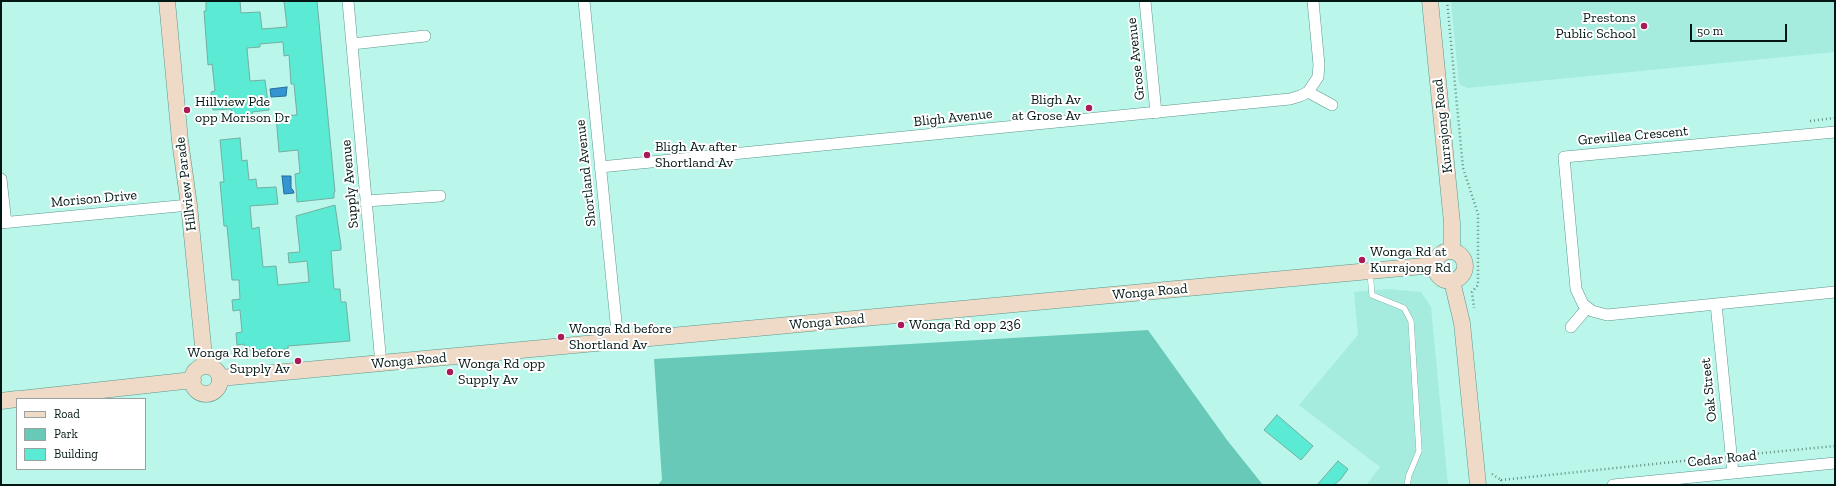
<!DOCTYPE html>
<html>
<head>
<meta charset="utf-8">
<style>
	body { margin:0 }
	#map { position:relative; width:1836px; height:486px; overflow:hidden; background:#baf7ea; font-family:"Zilla Slab",serif }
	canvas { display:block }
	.frame { position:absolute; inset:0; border:2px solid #011713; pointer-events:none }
	.legend { position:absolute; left:16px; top:398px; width:130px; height:72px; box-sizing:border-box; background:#fff; border:1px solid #99a2a1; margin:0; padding:5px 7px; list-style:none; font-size:12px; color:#011713 }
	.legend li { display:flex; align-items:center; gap:8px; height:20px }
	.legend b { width:20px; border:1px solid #99a2a1 }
	.scale { position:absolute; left:1690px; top:24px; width:97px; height:18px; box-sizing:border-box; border:2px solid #011713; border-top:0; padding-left:5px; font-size:12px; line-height:14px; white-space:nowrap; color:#011713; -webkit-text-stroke:3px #fff; paint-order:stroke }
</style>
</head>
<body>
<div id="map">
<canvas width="1836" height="486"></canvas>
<div class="frame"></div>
<ul class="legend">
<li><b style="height:5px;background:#efdac7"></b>Road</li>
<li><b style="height:11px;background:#69c9b9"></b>Park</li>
<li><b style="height:11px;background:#5bead3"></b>Building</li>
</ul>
<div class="scale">50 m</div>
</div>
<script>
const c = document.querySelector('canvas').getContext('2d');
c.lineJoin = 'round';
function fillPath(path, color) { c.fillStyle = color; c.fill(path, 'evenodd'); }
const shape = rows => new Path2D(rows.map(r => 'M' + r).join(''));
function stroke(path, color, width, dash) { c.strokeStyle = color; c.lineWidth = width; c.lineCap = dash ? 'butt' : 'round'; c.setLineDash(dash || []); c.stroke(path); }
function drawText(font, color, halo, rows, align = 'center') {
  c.font = font + ' "Zilla Slab",serif'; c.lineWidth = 4; c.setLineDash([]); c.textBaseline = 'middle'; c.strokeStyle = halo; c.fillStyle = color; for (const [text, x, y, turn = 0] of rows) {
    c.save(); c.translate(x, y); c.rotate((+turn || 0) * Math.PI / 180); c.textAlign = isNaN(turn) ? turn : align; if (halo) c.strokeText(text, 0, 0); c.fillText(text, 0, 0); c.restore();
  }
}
fillPath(shape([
	[1451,1,1835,1,1835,52,1467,88,1459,84],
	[1388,289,1421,292,1431,307,1448,485,1366,485,1380,467,1299,405,1358,335,1354,292]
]), '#a5ecde');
fillPath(shape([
	[1148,330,1227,440,1263,485,658,485,662,480,654,359]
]), '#69c9b9');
const water = shape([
	[287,87,286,96,271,97,270,89,287,87],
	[282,176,291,176,291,188,293,190,294,193,284,194,282,176]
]);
fillPath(water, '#3595d2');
stroke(water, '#256f99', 1);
const building = shape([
	[206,1,240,1,241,13,260,12,262,29,287,27,284,1,317,1,335,192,334,192,334,198,297,202,295,174,300,173,298,150,279,152,276,116,297,115,294,84,291,84,289,55,284,56,283,42,260,44,260,47,247,48,250,81,265,80,269,110,252,112,254,120,233,123,231,109,213,110,211,92,215,91,212,64,208,65,204,11,206,11,206,1],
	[240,138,242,161,247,160,249,180,256,179,257,188,276,187,278,204,250,206,252,229,259,227,263,267,276,266,278,285,309,282,307,261,289,263,288,253,300,252,296,216,335,205,341,246,341,250,331,251,333,277,334,289,340,289,341,302,346,302,350,341,288,346,288,349,274,350,274,348,245,351,244,344,237,345,236,333,242,332,240,310,233,311,232,300,240,299,239,280,232,280,227,226,224,226,220,182,224,182,220,140,240,138],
	[1277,415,1313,446,1301,460,1264,430,1277,415],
	[1338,461,1348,469,1341,479,1334,485,1317,485,1338,461]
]);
fillPath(building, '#5bead3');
stroke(building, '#74aea2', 1);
const lane = shape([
	[1370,272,1372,295,1404,308,1411,321,1419,451,1409,475,1407,485]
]);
const street = shape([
	[348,1,381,364],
	[584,1,618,342],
	[1145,1,1156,113],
	[352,44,425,36],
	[1308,92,1332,105],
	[1835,132,1564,157,1576,289,1583,304,1592,311,1607,315,1835,292],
	[600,167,1290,99,1300,96,1308,92,1318,77,1319,65,1313,1],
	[1,179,6,223],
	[366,201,440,196],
	[1,223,189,205],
	[1716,304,1733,473],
	[1571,327,1587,308],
	[1613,485,1835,463]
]);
const secondary = shape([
	[167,1,180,141,189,205,205,366],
	[1430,1,1452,223,1452,250],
	'1435 266a15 15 0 1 1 30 0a15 15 0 1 1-30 0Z',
	[1452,281,1462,323,1478,485],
	'192 380a14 14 0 1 1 28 0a14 14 0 1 1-28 0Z',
	[220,378,1434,265],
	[20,399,193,380],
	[1,401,17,399]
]);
stroke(lane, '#5d968c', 6);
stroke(street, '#5d968c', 12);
stroke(secondary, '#5d968c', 17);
stroke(shape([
	[1447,1,1463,168,1478,214,1478,285,1472,292,1474,308],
	[1810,121,1835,118],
	[1742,455,1835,446],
	[1492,474,1501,480],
	[1501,480,1721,457],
	[1501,480,1502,485]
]), '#628c83', 2.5, [1, 3]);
stroke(lane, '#fff', 5.5);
stroke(street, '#fff', 11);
stroke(secondary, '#efdac7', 16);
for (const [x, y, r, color] of [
	[1644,26,4,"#a91a59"],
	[1089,108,4,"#a91a59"],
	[187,110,4,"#a91a59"],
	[647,155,4,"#a91a59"],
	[1362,260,4,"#a91a59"],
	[901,325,4,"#a91a59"],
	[561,337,4,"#a91a59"],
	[298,361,4,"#a91a59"],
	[450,372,4,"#a91a59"]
]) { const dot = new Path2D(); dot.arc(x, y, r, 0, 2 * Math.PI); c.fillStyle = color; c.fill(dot); stroke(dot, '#fff', 1.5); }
drawText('14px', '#011713', '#fff', [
	["Prestons",1636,18,"right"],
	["Public School",1636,34,"right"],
	["Bligh Av",1081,100,"right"],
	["at Grose Av",1081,116,"right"],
	["Hillview Pde",195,102],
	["opp Morison Dr",195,118],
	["Bligh Av after",655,147],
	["Shortland Av",655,163],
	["Wonga Rd at",1370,252],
	["Kurrajong Rd",1370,268],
	["Wonga Rd opp 236",909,325],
	["Wonga Rd before",569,329],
	["Shortland Av",569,345],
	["Wonga Rd before",290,353,"right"],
	["Supply Av",290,369,"right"],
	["Wonga Rd opp",458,364],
	["Supply Av",458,380]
], 'left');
drawText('14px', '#011713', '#fff', [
	["Grose Avenue",1136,59,-96],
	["Bligh Avenue",953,118,-6],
	["Kurrajong Road",1443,126,-96],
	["Grevillea Crescent",1633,136,-5],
	["Shortland Avenue",586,173,-96],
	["Hillview Parade",186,184,-97],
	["Supply Avenue",350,184,-95],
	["Morison Drive",94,199,-5],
	["Wonga Road",1150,292,-5],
	["Wonga Road",827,322,-5],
	["Wonga Road",409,361,-5],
	["Oak Street",1709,390,-96],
	["Cedar Road",1722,459,-6]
]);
</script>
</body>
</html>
